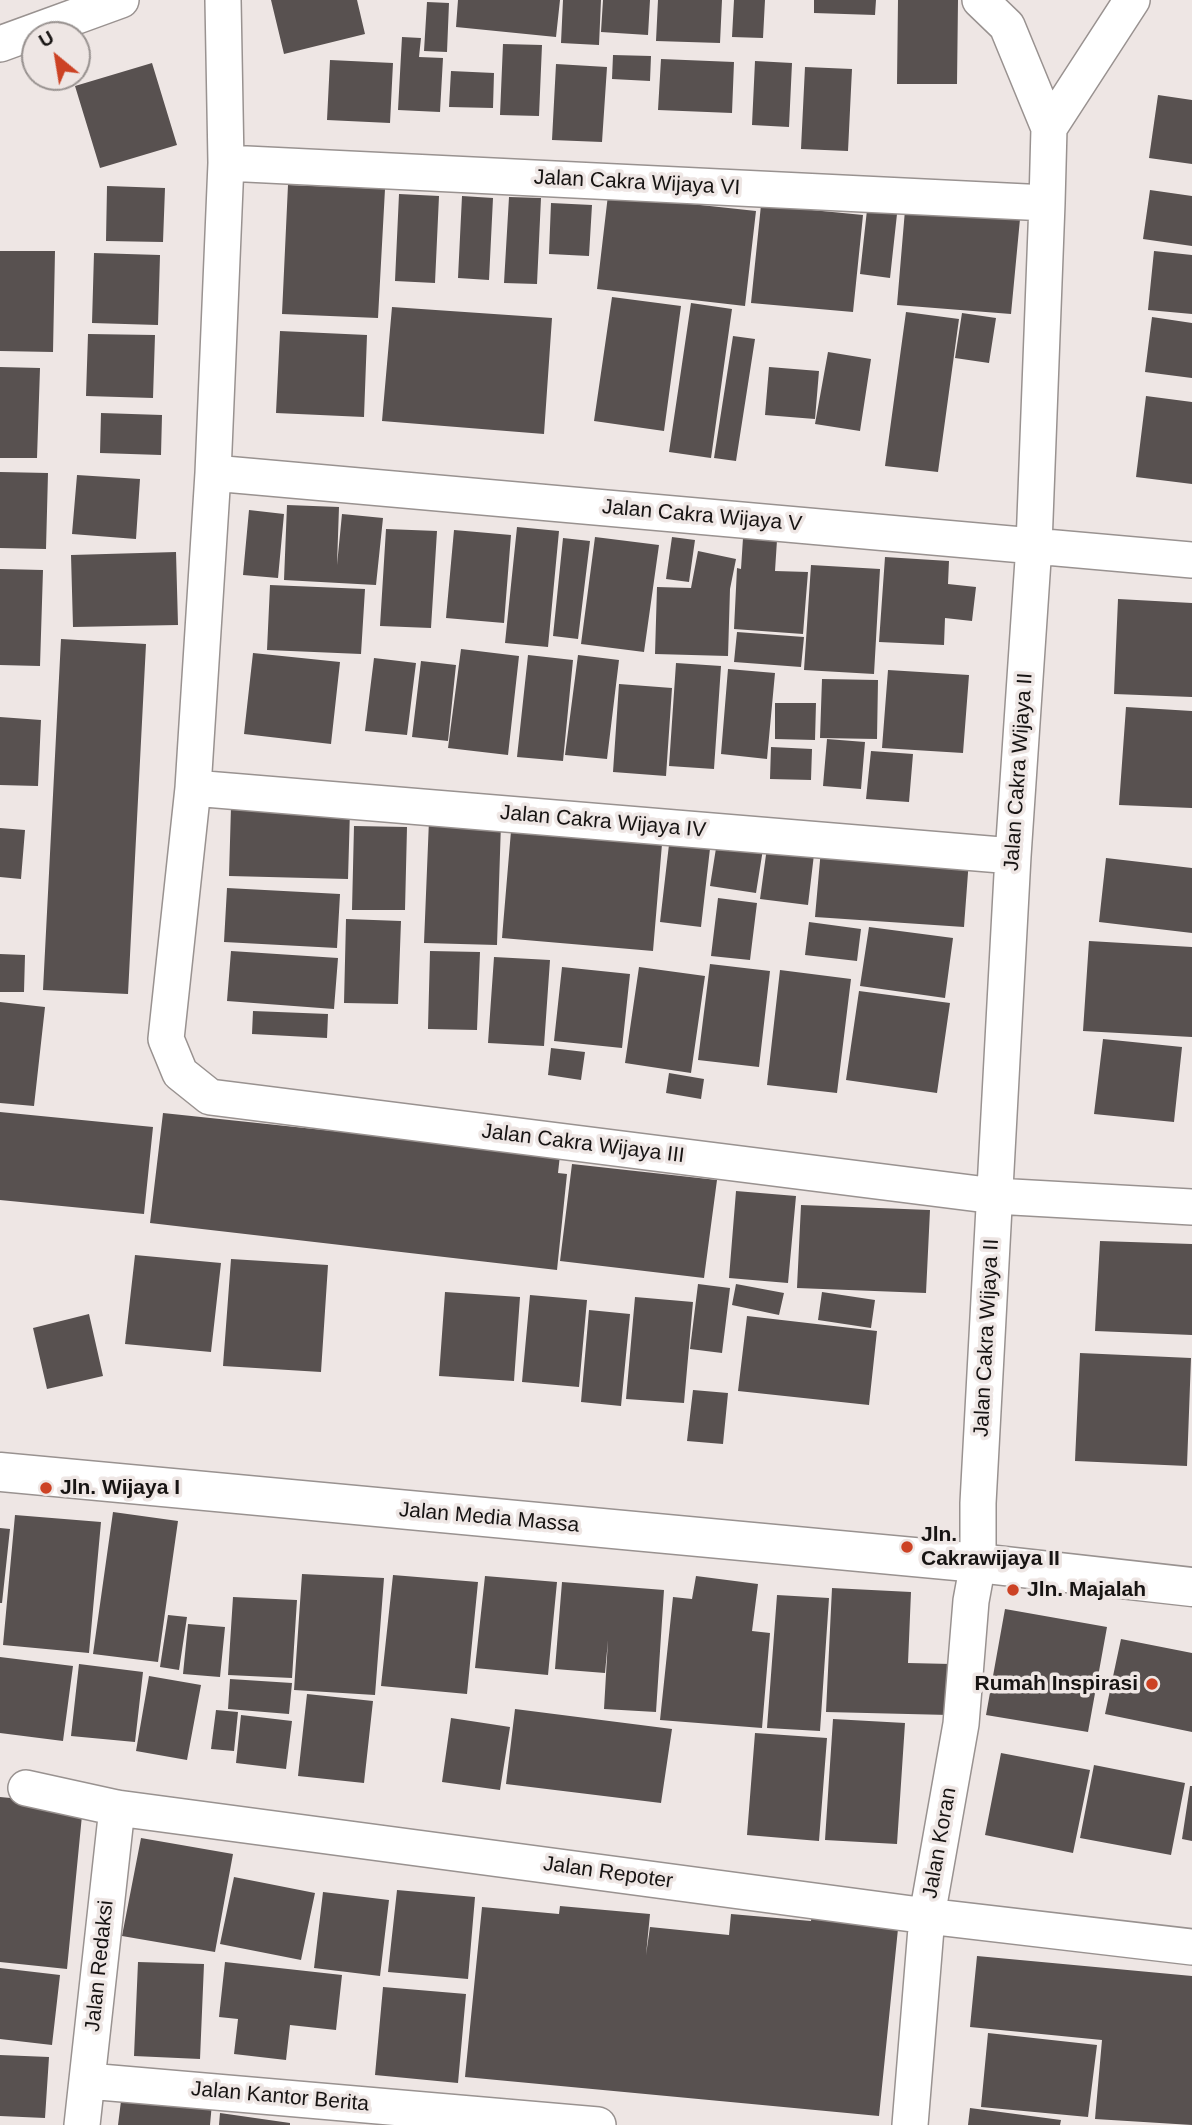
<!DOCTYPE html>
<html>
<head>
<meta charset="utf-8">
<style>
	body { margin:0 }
	#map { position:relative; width:1192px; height:2125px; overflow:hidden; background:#eee6e4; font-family:Helvetica,sans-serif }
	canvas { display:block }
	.north { position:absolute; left:21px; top:21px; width:70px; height:70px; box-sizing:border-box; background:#eee6e4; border:2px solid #989290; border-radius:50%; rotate:330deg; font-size:19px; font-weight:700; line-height:28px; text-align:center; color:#171413 }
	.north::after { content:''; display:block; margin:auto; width:24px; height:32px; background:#cc4224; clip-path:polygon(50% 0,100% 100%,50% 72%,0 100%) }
</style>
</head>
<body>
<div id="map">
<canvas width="1192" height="2125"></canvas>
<div class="north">U</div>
</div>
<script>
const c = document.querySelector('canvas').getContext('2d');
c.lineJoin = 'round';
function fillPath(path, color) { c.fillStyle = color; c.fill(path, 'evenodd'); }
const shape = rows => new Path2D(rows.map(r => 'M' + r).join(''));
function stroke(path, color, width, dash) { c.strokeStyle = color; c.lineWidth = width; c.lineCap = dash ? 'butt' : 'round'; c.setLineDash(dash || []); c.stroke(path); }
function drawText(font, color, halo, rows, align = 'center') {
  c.font = font + ' Helvetica,sans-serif'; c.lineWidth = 7; c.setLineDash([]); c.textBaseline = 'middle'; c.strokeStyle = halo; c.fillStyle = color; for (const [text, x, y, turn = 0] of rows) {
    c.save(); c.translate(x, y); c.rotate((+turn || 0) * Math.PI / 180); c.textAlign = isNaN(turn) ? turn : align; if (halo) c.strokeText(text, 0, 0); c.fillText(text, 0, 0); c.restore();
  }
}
fillPath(shape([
	[271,0,357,0,365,34,284,54],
	[458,0,560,0,556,37,456,27],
	[563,0,601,0,599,45,561,43],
	[603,0,650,0,648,35,601,32],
	[658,0,722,0,720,43,656,41],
	[734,0,765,0,763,38,732,37],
	[814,0,876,0,875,15,814,13],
	[898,0,958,0,957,84,897,84],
	[427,2,449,3,447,52,424,51],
	[402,37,421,38,419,57,443,58,440,112,398,110],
	[503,44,542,45,539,116,500,115],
	[613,55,651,56,650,81,612,79],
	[661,59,734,62,732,113,658,110],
	[330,60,393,63,390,123,327,120],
	[755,61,792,63,789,127,752,125],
	[152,63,177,145,100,168,75,86],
	[556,64,607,67,602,142,552,140],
	[805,67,852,69,848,151,801,149],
	[451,71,494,73,493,108,449,107],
	[1158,95,1192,100,1192,164,1149,158],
	[288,185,385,189,378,318,282,314],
	[107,186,165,188,163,242,106,241],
	[1150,190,1192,196,1192,246,1143,239],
	[399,194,439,196,435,283,395,281],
	[608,195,756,211,745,306,597,289],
	[462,196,493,198,489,280,458,278],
	[509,197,541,198,537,284,504,283],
	[551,203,592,205,589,256,549,254],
	[761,205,863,215,853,312,751,303],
	[867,210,897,214,890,278,860,274],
	[905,210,1020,219,1011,314,897,305],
	[0,251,55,251,53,352,0,351],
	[1154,251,1192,255,1192,314,1148,310],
	[94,253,160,255,158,325,92,323],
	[612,297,681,306,664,431,594,421],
	[691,303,732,309,711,458,669,452],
	[392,307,552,318,544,434,382,421],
	[906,312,959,319,938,472,885,466],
	[962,313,996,318,989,363,955,358],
	[1152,317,1192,323,1192,378,1145,372],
	[280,331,367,335,364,417,276,413],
	[88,334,155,335,153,398,86,396],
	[733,336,755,339,736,461,714,458],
	[828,352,871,359,860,431,815,424],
	[0,367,40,368,37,458,0,458],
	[769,367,819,371,815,419,765,415],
	[1146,396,1192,402,1192,484,1136,477],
	[101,413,162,415,161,455,100,453],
	[0,472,48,473,46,549,0,548],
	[77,475,140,479,136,539,72,534],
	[287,505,339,507,337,565,342,514,383,518,376,585,284,580],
	[249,510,284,514,278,578,243,575],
	[517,527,559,531,548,647,505,643],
	[386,529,437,531,431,628,380,626],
	[454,530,511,535,504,623,446,618],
	[595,537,659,545,644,652,581,644],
	[672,537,695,540,689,582,666,579],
	[563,538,590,541,578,639,553,636],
	[743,538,777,540,775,571,808,572,803,634,734,629,737,568,741,569],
	[698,551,736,559,730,589,728,656,655,654,657,587,691,588],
	[176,552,178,625,73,627,71,555],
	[885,557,949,561,948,584,976,587,972,621,945,618,944,645,879,642],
	[811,565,880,569,874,674,804,670],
	[0,569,43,570,40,666,0,665],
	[270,585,365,589,361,654,267,650],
	[1118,599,1192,603,1192,697,1114,694],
	[737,632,804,637,801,667,734,662],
	[61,639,146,644,128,994,43,990],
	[461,649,519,656,508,755,448,748],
	[253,653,340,662,331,744,244,734],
	[528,655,573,660,563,761,517,757],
	[578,655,619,660,607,759,565,755],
	[374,658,416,663,407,735,365,731],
	[421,661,456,665,448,741,412,737],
	[676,663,721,666,714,769,669,766],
	[728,669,775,673,767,759,721,754],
	[888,670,969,675,963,753,882,748],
	[822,679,878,680,877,739,820,738],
	[619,684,672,688,666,776,613,772],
	[775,703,816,703,815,740,775,739],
	[1126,707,1192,711,1192,808,1119,805],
	[0,717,41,720,38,786,0,785],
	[827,739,865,742,861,789,823,786],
	[771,747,812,749,811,780,770,779],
	[871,751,913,754,909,802,866,799],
	[231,807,350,810,348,879,229,876],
	[429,820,501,823,497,945,424,943],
	[354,826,407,827,405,910,352,910],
	[0,828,25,830,21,879,0,877],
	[511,831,662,844,653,951,502,938],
	[670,836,711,840,701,927,660,922],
	[768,840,815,846,808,905,760,899],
	[717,842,763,849,756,893,710,886],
	[821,849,969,859,964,927,815,917],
	[1106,858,1192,868,1192,933,1099,922],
	[227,888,340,894,337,948,224,942],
	[718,898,757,903,750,960,711,956],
	[346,919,401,921,398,1004,344,1003],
	[809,922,861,929,857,961,805,955],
	[869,927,953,938,945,998,860,986],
	[1089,941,1192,947,1192,1037,1083,1031],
	[231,951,338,958,334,1009,227,1001],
	[430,951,480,952,477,1030,428,1029],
	[0,954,25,955,24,992,0,992],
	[494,957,550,960,544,1046,488,1043],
	[710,964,770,971,759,1067,698,1060],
	[562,967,630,974,622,1048,554,1041],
	[639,967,705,976,691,1073,625,1063],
	[780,970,851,979,837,1093,767,1085],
	[859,991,950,1003,937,1093,846,1080],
	[0,1002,45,1007,34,1106,0,1103],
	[253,1011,328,1014,327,1038,252,1034],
	[1103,1039,1182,1047,1174,1122,1094,1114],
	[551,1048,585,1052,581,1080,548,1075],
	[669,1073,704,1079,701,1099,666,1093],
	[0,1112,153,1127,144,1214,0,1200],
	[163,1113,560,1155,558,1173,567,1174,557,1270,150,1223],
	[572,1164,717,1180,704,1278,560,1261],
	[736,1191,796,1196,788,1283,729,1278],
	[801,1205,930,1210,926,1293,797,1288],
	[1100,1241,1192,1244,1192,1335,1095,1331],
	[135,1255,221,1263,211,1352,125,1344],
	[231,1259,328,1265,321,1372,223,1366],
	[698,1284,730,1288,722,1353,690,1349],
	[736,1284,784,1293,779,1315,732,1305],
	[445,1292,520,1297,514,1381,439,1376],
	[822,1292,875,1300,871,1328,818,1320],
	[530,1295,587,1300,579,1387,522,1382],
	[635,1297,693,1302,684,1403,626,1399],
	[589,1310,630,1314,621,1406,581,1402],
	[89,1314,103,1376,47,1389,33,1328],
	[747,1316,877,1331,869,1405,738,1391],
	[1080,1353,1191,1358,1187,1466,1075,1461],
	[693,1390,728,1393,723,1444,687,1441],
	[113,1512,178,1521,158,1662,93,1654],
	[15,1515,101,1522,89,1653,3,1645],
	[0,1528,10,1529,2,1603,0,1603],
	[302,1574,384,1578,375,1695,294,1690],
	[393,1575,478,1582,467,1694,381,1686],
	[485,1576,557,1582,548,1675,475,1668],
	[696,1576,758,1584,752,1631,770,1633,762,1728,660,1720,673,1597,692,1599],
	[562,1582,664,1590,656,1712,604,1709,608,1640,605,1673,555,1669],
	[832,1588,911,1592,908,1663,951,1664,949,1715,826,1712],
	[777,1595,829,1598,820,1731,767,1728],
	[233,1597,297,1600,292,1678,228,1675],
	[1005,1609,1107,1627,1088,1732,986,1715],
	[168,1615,187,1617,179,1670,160,1667],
	[188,1624,225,1627,220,1677,183,1674],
	[1121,1639,1192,1653,1192,1732,1105,1714],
	[0,1657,73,1666,63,1741,0,1733],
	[79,1664,143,1672,135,1742,71,1736],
	[149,1676,201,1685,187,1760,136,1751],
	[230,1679,292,1683,289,1714,228,1709],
	[307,1694,373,1701,364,1783,298,1776],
	[515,1709,672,1729,661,1803,506,1784],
	[216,1710,238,1712,234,1751,211,1749],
	[241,1715,292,1721,286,1769,236,1763],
	[451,1718,510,1727,500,1790,442,1782],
	[833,1719,905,1723,897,1844,825,1840],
	[755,1733,827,1738,819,1841,747,1835],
	[1001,1753,1090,1770,1073,1853,985,1835],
	[1094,1765,1185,1783,1171,1855,1080,1838],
	[1190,1786,1192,1786,1192,1841,1182,1839],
	[0,1797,83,1805,67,1969,0,1962],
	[141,1838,233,1854,215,1952,122,1936],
	[234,1877,315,1893,301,1960,220,1944],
	[397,1890,475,1897,468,1979,388,1972],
	[323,1892,389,1900,380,1976,314,1968],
	[560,1906,650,1914,646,1955,650,1927,729,1935,731,1914,811,1921,812,1911,899,1919,879,2116,465,2077,482,1907,559,1914],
	[977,1956,1192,1976,1192,2125,1095,2119,1102,2040,970,2027],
	[138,1962,204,1964,200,2059,134,2056],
	[225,1962,342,1975,336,2030,290,2025,286,2060,234,2054,238,2019,219,2017],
	[0,1968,60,1975,52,2045,0,2039],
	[383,1987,466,1994,458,2083,375,2075],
	[988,2033,1097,2045,1088,2117,981,2107],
	[0,2055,49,2057,45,2118,0,2116],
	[122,2093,212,2103,210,2125,118,2125],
	[970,2108,1061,2120,1060,2125,968,2125],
	[220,2113,290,2123,290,2125,219,2125]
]), '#585150');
const street = shape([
	[223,0,226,163,213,473,193,788,166,1039,180,1073,210,1097,995,1196,1192,1207],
	[0,44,121,0],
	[1049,128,1132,0],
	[226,163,1047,203],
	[213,473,1192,560],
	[193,788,1013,856],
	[26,1788,117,1808,927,1916,1192,1947],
	[88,2081,598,2125],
	[82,2125,117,1808],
	[910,2125,927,1916,961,1724,971,1601,978,1563,978,1503,1013,856,1034,545,1047,203,1049,128,1007,26,980,0]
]);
const secondary = shape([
	[0,1472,978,1563,1192,1587]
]);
stroke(street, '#999290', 38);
stroke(secondary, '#999290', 41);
stroke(street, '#fff', 35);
stroke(secondary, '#fff', 38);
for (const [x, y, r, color] of [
	[46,1488,7,"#cc4224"],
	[907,1547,7,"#cc4224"],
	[1013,1590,7,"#cc4224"],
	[1152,1684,7,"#cc4224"]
]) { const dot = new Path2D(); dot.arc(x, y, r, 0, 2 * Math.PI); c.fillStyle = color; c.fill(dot); stroke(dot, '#eee6e4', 2.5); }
drawText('21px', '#171413', '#eee6e4', [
	["Jalan Cakra Wijaya VI",637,183,3],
	["Jalan Cakra Wijaya V",702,516,5],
	["Jalan Cakra Wijaya II",1019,772,-86],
	["Jalan Cakra Wijaya IV",603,822,5],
	["Jalan Cakra Wijaya III",583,1144,7],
	["Jalan Cakra Wijaya II",987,1338,-87],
	["Jalan Media Massa",489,1518,5],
	["Jalan Koran",940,1843,-80],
	["Jalan Repoter",608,1873,8],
	["Jalan Redaksi",100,1966,-84],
	["Jalan Kantor Berita",280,2097,5]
]);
drawText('bold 21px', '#171413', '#eee6e4', [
	["Jln. Wijaya I",60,1488],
	["Jln.",921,1535],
	["Cakrawijaya II",921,1559],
	["Jln. Majalah",1027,1590],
	["Rumah Inspirasi",1138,1684,"right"]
], 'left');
</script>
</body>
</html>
